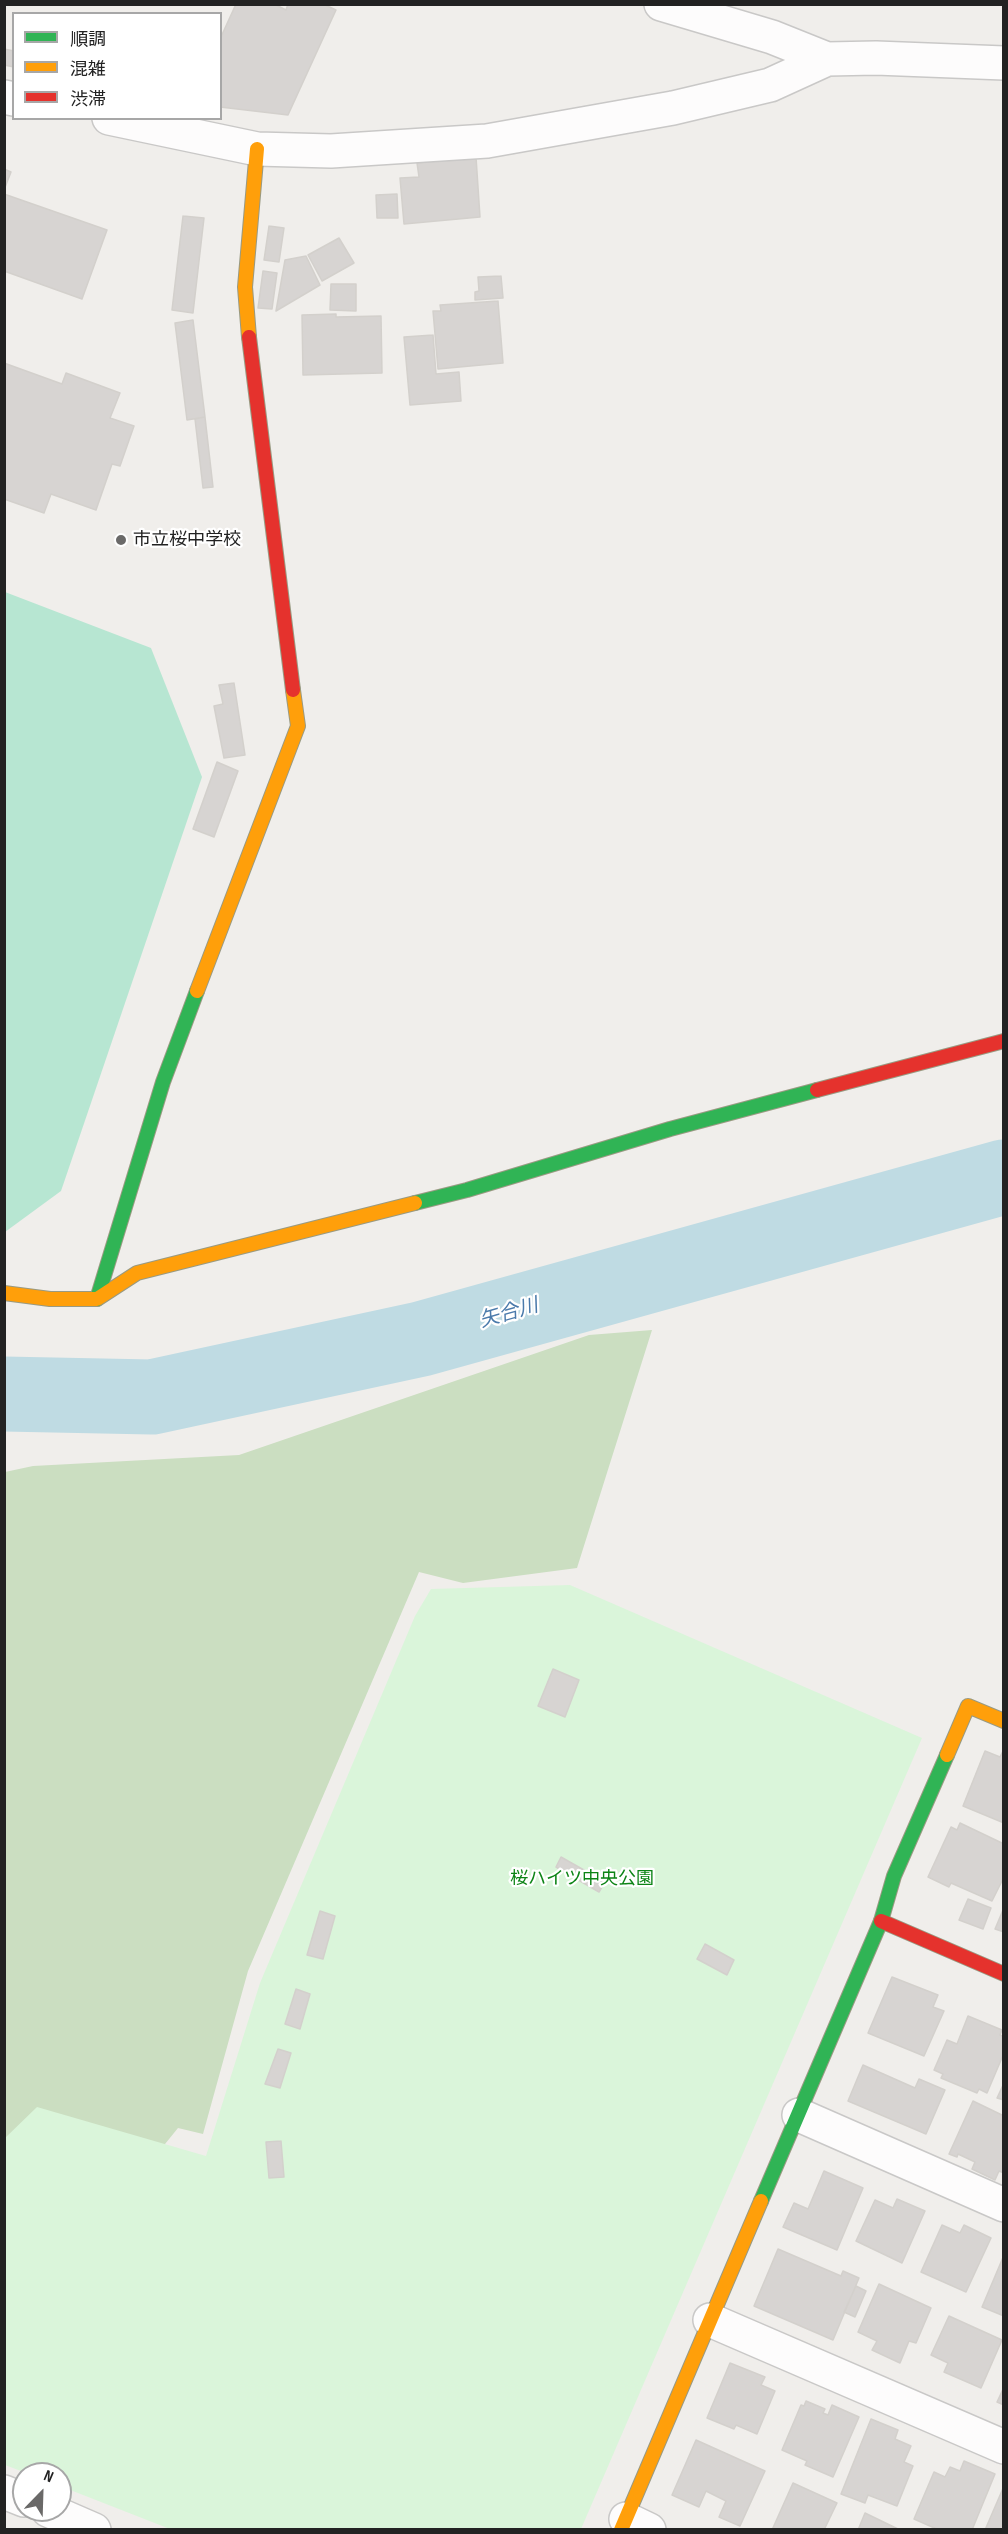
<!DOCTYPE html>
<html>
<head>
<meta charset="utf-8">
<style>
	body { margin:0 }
	#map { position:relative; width:1008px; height:2534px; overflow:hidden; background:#f0eeeb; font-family:"Sofia Sans Condensed","Noto Sans JP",sans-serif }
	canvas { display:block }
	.frame { position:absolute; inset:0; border:6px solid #222; pointer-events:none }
	.legend { position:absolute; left:12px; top:12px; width:210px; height:108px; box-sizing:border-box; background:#fff; border:2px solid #a7a7a7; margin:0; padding:8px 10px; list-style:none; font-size:18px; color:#222 }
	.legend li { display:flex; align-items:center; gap:12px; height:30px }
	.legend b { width:30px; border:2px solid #a7a7a7 }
	.north { position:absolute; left:12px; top:2462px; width:60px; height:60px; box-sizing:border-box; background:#fff; border:2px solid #a7a7a7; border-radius:50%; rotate:23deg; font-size:16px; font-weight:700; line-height:24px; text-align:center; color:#222 }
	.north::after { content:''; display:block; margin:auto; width:21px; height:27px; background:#6a6968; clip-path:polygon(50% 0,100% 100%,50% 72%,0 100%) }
</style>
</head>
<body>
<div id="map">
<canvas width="1008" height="2534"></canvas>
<div class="frame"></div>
<ul class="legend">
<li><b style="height:8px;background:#30b455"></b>順調</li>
<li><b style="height:8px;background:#ff9f0a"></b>混雑</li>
<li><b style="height:8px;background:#e5322d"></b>渋滞</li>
</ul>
<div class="north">N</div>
</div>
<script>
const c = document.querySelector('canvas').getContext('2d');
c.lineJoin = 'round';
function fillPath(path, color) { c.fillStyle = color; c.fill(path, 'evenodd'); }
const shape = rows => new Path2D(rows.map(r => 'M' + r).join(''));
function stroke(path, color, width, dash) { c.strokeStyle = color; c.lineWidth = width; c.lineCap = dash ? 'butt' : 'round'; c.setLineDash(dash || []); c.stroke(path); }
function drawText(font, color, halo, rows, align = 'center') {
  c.font = font + ' "Sofia Sans Condensed","Noto Sans JP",sans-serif'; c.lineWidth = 4.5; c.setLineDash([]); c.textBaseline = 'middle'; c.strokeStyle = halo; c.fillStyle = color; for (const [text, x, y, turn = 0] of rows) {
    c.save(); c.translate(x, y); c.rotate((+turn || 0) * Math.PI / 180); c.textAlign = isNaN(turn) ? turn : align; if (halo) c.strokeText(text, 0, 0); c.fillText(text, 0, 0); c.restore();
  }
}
fillPath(shape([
	[652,1330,577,1568,463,1583,419,1572,248,1971,203,2134,178,2128,71,2260,5,2319,5,1472,33,1466,239,1455,589,1335]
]), '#cbdec1');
fillPath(shape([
	[570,1585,922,1738,581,2529,170,2529,60,2486,60,2474,29,2474,5,2465,5,2138,37,2107,206,2156,260,1983,415,1616,431,1589]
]), '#daf5da');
fillPath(shape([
	[5,592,151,648,202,777,61,1191,5,1232]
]), '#b7e6d2');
stroke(shape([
	[4,1394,152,1397,421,1339,1004,1177]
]), '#bfdbe3', 75);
const building = shape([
	[236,4,274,4,286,10,288,4,323,4,336,10,288,115,220,107,220,39,236,4],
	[4,49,14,51,14,67,4,65,4,49],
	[476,157,480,217,404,224,400,178,419,177,417,163,476,157],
	[4,169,11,172,4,190,4,169],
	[4,194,107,230,82,299,4,271,4,194],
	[397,194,398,218,377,218,376,195,397,194],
	[183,216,204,218,193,313,172,310,183,216],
	[269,226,284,228,279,262,264,260,269,226],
	[339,238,354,263,322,281,308,255,339,238],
	[306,256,320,285,276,311,285,260,306,256],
	[263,271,277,273,272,309,258,308,263,271],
	[501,276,503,298,475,300,475,292,479,291,478,277,501,276],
	[331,284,356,284,356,311,330,310,331,284],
	[498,301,503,363,438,369,433,311,441,311,440,305,498,301],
	[336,314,336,317,381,316,382,373,303,375,302,315,336,314],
	[193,320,205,417,187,420,175,323,193,320],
	[433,335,436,374,459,372,461,401,410,405,404,337,433,335],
	[4,363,62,384,66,373,120,393,110,418,134,426,120,466,112,464,96,510,51,494,44,513,4,499,4,363],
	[205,417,213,487,203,488,195,419,205,417],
	[234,683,245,755,224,758,214,706,223,704,219,685,234,683],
	[217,762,238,771,214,837,193,829,217,762],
	[553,1669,579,1680,565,1717,538,1706,553,1669],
	[1004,1749,1004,1823,963,1806,985,1751,1000,1757,1004,1749],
	[960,1823,1004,1844,1004,1877,992,1901,951,1883,949,1887,928,1877,951,1827,957,1830,960,1823],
	[561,1857,605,1882,599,1892,556,1867,561,1857],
	[968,1899,991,1908,983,1929,959,1920,968,1899],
	[1003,1910,1004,1911,1004,1932,995,1929,1003,1910],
	[320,1911,335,1916,323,1959,307,1955,320,1911],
	[705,1944,734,1960,727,1975,697,1959,705,1944],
	[892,1977,938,1995,933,2007,944,2011,924,2056,868,2033,892,1977],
	[296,1989,310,1994,300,2029,285,2024,296,1989],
	[968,2016,1002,2030,1000,2035,1004,2037,1004,2053,987,2093,979,2089,977,2093,941,2078,943,2074,934,2070,947,2040,957,2044,968,2016],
	[278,2049,291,2053,280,2088,265,2084,278,2049],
	[863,2065,915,2088,919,2079,945,2090,926,2134,848,2101,863,2065],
	[1004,2083,1004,2100,997,2098,1004,2083],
	[973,2101,1004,2116,1004,2173,999,2171,995,2180,972,2169,975,2162,958,2154,957,2157,949,2154,973,2101],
	[281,2141,284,2177,269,2178,266,2142,281,2141],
	[824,2171,863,2188,837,2250,783,2227,794,2203,808,2209,824,2171],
	[897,2199,925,2211,902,2263,856,2241,875,2200,893,2208,897,2199],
	[942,2225,960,2233,964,2225,991,2238,966,2292,921,2272,942,2225],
	[778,2249,841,2276,843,2271,859,2278,833,2340,754,2306,778,2249],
	[1004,2255,1004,2316,982,2307,1004,2255],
	[879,2284,931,2308,916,2343,909,2341,900,2363,872,2350,877,2341,858,2332,879,2284],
	[856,2286,866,2291,855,2317,844,2312,856,2286],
	[949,2316,1002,2340,981,2388,944,2372,948,2363,931,2355,949,2316],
	[730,2363,765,2377,761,2385,775,2391,757,2434,736,2425,734,2429,707,2418,730,2363],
	[1004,2387,1004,2405,997,2402,1004,2387],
	[806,2401,825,2409,823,2413,828,2415,832,2405,859,2417,833,2477,805,2465,807,2461,782,2450,801,2405,804,2406,806,2401],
	[871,2419,898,2430,895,2439,911,2446,904,2462,913,2466,897,2506,868,2495,865,2503,841,2494,871,2419],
	[696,2440,765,2471,740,2526,719,2517,726,2501,706,2491,699,2507,672,2495,696,2440],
	[964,2461,995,2474,972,2530,939,2530,914,2519,934,2472,945,2477,950,2467,960,2471,964,2461],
	[793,2483,837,2503,824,2530,772,2530,793,2483],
	[1004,2486,1004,2530,985,2530,1004,2486],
	[865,2513,900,2530,858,2530,865,2513]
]);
fillPath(building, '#d7d4d2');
stroke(building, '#d3d0cc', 1.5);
const street = shape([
	[661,4,772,37,827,59,876,58,1004,63],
	[4,97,14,99],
	[109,118,257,149,331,151,487,141,673,108,770,85,827,59],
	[799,2115,1004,2205],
	[710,2320,1004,2447],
	[4,2492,24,2500],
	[48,2510,94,2530],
	[626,2519,649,2530]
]);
const fast = shape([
	[415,1203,467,1190,670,1129,817,1090],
	[97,1299,163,1082,197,991],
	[761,2201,881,1921,894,1876,947,1755]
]);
const slow = shape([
	[249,337,245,287,257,149],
	[197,991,298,726,293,690],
	[4,1293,50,1299,97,1299,137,1273,415,1203],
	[947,1755,968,1706,1004,1721],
	[621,2530,761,2201]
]);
const jam = shape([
	[249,337,293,690],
	[817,1090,1004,1041],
	[881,1921,1004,1974]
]);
stroke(street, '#c9c8c7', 36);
stroke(fast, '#999a82', 16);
stroke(slow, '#999a82', 16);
stroke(jam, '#999a82', 16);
stroke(street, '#fdfcfc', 33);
stroke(fast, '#30b455', 14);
stroke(slow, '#ff9f0a', 14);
stroke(jam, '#e5322d', 14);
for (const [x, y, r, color] of [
	[121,540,6,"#6a6968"]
]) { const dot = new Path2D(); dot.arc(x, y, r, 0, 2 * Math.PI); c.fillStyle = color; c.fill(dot); stroke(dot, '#fff', 2); }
drawText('18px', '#222', '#fff', [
	["市立桜中学校",133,540]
], 'left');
drawText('18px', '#0c8416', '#fff', [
	["桜ハイツ中央公園",582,1879]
]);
drawText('italic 20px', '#4a7aab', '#fff', [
	["矢合川",509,1314,-16]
]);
</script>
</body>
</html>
